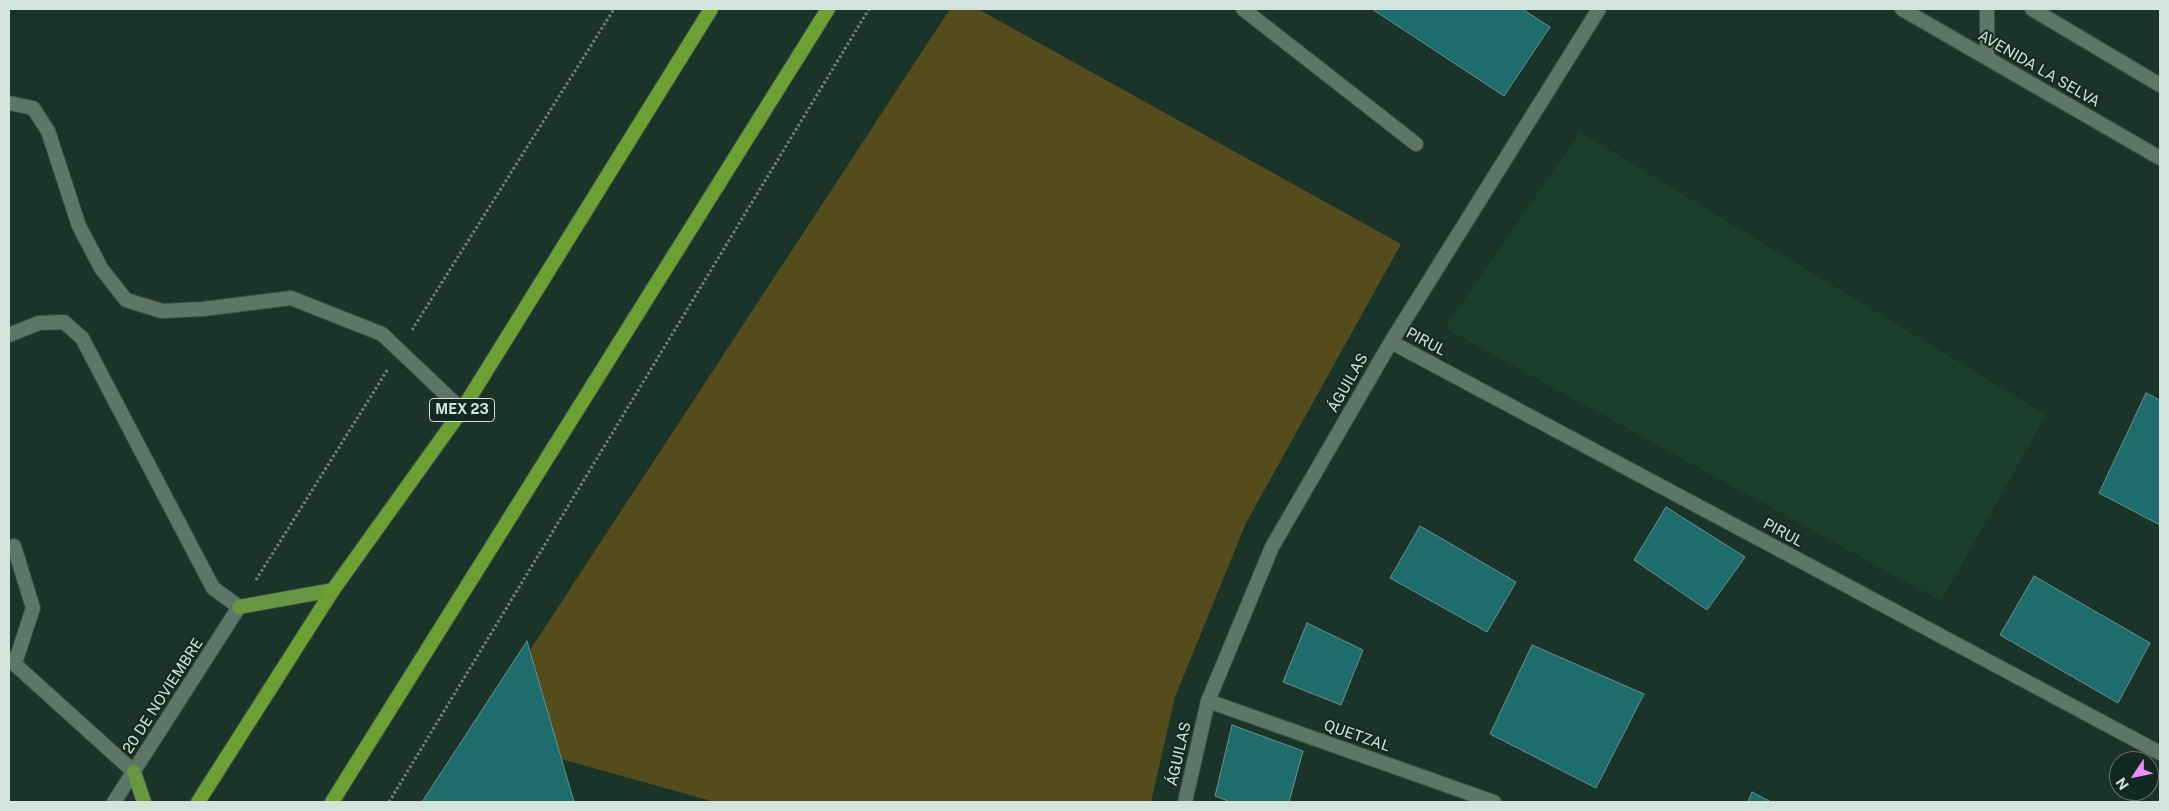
<!DOCTYPE html>
<html>
<head>
<meta charset="utf-8">
<style>
	body { margin:0 }
	#map { position:relative; width:2169px; height:811px; overflow:hidden; background:#1b3429; font-family:"Public Sans",sans-serif }
	canvas { display:block }
	.frame { position:absolute; inset:0; border:10px solid #d4e3db; pointer-events:none }
	.north { position:absolute; left:2109px; top:751px; width:50px; height:50px; box-sizing:border-box; background:#112a1f; border:1px solid #5f746a; border-radius:50%; rotate:236deg; font-size:14px; font-weight:700; line-height:20px; text-align:center; color:#d4e3db }
	.north::after { content:''; display:block; margin:auto; width:18px; height:22px; background:#eb8dfc; clip-path:polygon(50% 0,100% 100%,50% 72%,0 100%) }
</style>
</head>
<body>
<div id="map">
<canvas width="2169" height="811"></canvas>
<div class="frame"></div>
<div class="north">N</div>
</div>
<script>
const c = document.querySelector('canvas').getContext('2d');
c.lineJoin = 'round';
function fillPath(path, color) { c.fillStyle = color; c.fill(path, 'evenodd'); }
const shape = rows => new Path2D(rows.map(r => 'M' + r).join(''));
function stroke(path, color, width, dash) { c.strokeStyle = color; c.lineWidth = width; c.lineCap = dash ? 'butt' : 'round'; c.setLineDash(dash || []); c.stroke(path); }
function drawText(font, color, halo, rows, align = 'center') {
  c.font = font + ' "Public Sans",sans-serif'; c.lineWidth = 4; c.setLineDash([]); c.textBaseline = 'middle'; c.strokeStyle = halo; c.fillStyle = color; for (const [text, x, y, turn = 0] of rows) {
    c.save(); c.translate(x, y); c.rotate((+turn || 0) * Math.PI / 180); c.textAlign = isNaN(turn) ? turn : align; if (halo) c.strokeText(text, 0, 0); c.fillText(text, 0, 0); c.restore();
  }
}
fillPath(shape([
	[1580,132,2046,415,1941,601,1445,328]
]), '#1c3e2f');
fillPath(shape([
	[950,9,978,9,1401,244,1246,523,1175,697,1151,802,715,802,561,759,530,650]
]), '#554c1d');
const building = shape([
	[1372,9,1522,9,1550,27,1504,96,1372,9],
	[2146,393,2160,400,2160,525,2099,493,2146,393],
	[1666,507,1745,557,1707,610,1634,560,1666,507],
	[1420,526,1516,582,1487,632,1390,578,1420,526],
	[2034,576,2150,643,2118,703,2000,635,2034,576],
	[1307,623,1363,650,1341,705,1283,682,1307,623],
	[527,641,574,802,422,802,527,641],
	[1532,645,1644,694,1596,788,1490,734,1532,645],
	[1232,725,1303,751,1289,802,1231,802,1215,796,1232,725],
	[1752,792,1771,802,1748,802,1752,792]
]);
fillPath(building, '#1d6d6c');
stroke(building, '#6d8f8f', 1);
const service = shape([
	[1243,9,1416,144],
	[9,103,33,108,48,131,79,226,101,268,126,300,162,311,203,309,291,298,382,334,462,410],
	[9,335,39,323,64,322,82,338,213,588,239,607]
]);
const minor = shape([
	[1902,9,2160,158],
	[1987,9,1987,58],
	[2032,9,2160,85],
	[1391,342,2160,753],
	[14,546,33,608,15,663],
	[9,659,134,772],
	[1208,701,1494,802],
	[114,802,239,607],
	[1185,802,1208,701,1272,547,1391,342,1599,9]
]);
const primary = shape([
	[239,607,333,590],
	[134,772,144,802]
]);
const trunk = shape([
	[198,802,333,590,462,410,711,9],
	[332,802,828,9]
]);
stroke(service, '#395046', 16);
stroke(minor, '#395046', 16);
stroke(primary, '#395046', 16);
stroke(trunk, '#395046', 16);
stroke(shape([
	[412,330,614,9],
	[256,580,388,369],
	[389,802,869,9]
]), '#6e8379', 3, [2.5, 2.5]);
stroke(service, '#5c7769', 14);
stroke(minor, '#5c7769', 14);
stroke(primary, '#699640', 14);
stroke(trunk, '#6da032', 14);
for (const [x, y, w] of [
	[462,410,65]
]) { const box = new Path2D(); box.roundRect(x - w / 2, y - 11.5, w, 23, 4); c.fillStyle = '#112a1f'; c.fill(box); stroke(box, '#d4e3db', 1); }
drawText('bold 14px', '#d4e3db', null, [
	["MEX 23",462,410]
]);
drawText('15px', '#d4e3db', '#112a1f', [
	["AVENIDA LA SELVA",2039,69,30],
	["PIRUL",1426,342,28],
	["ÁGUILAS",1348,383,-60],
	["PIRUL",1783,533,28],
	["20 DE NOVIEMBRE",163,696,-57],
	["QUETZAL",1357,736,19],
	["ÁGUILAS",1179,754,-77]
]);
</script>
</body>
</html>
